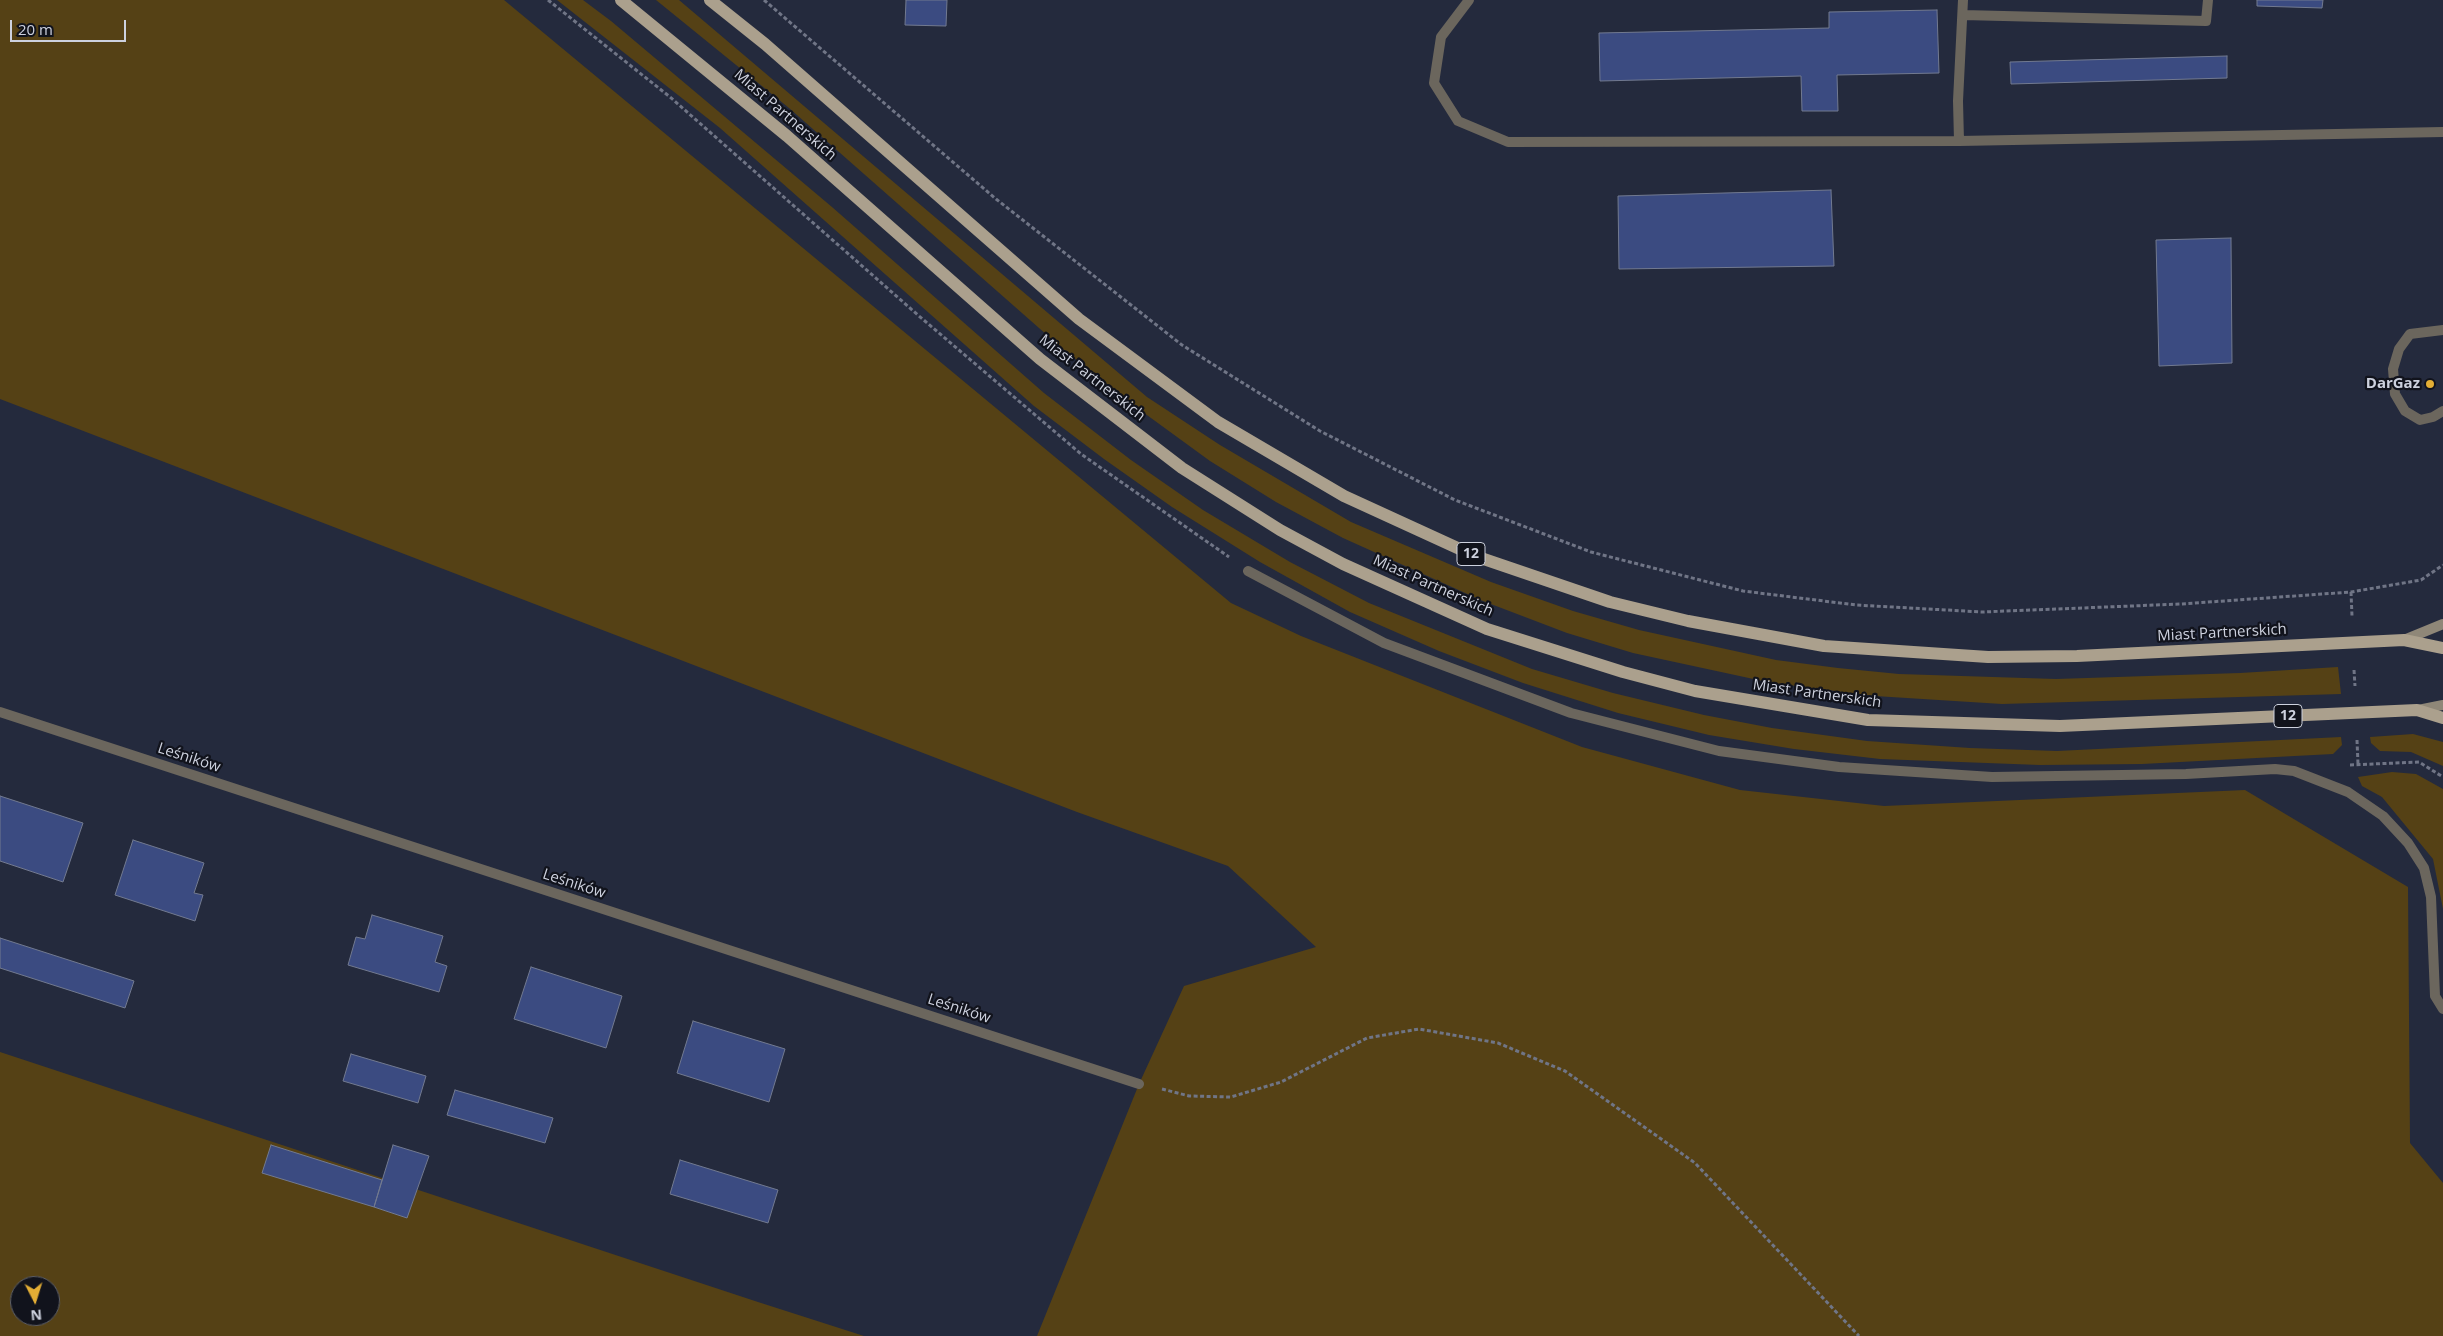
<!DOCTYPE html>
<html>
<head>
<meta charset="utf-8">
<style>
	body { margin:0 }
	#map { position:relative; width:2443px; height:1336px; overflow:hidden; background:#242a3d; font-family:"Open Sans",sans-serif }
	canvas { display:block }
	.north { position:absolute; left:10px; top:1276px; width:50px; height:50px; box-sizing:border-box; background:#11131c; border:1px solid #5c5f6a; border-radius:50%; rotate:175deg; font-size:14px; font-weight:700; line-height:20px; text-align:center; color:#cdd1de }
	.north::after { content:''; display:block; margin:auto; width:18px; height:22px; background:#e3ae35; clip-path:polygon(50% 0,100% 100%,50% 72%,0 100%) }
	.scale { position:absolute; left:10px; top:20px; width:116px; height:22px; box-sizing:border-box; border:2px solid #cdd1de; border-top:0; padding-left:6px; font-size:15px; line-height:18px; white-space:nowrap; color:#cdd1de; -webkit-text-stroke:4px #11131c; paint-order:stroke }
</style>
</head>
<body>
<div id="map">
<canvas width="2443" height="1336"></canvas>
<div class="north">N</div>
<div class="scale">20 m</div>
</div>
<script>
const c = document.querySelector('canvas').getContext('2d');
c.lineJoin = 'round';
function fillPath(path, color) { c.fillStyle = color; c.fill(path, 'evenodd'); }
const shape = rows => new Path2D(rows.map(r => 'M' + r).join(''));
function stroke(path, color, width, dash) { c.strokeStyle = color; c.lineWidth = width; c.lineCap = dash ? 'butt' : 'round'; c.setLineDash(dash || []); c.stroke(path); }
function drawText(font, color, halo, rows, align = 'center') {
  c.font = font + ' "Open Sans",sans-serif'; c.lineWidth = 4.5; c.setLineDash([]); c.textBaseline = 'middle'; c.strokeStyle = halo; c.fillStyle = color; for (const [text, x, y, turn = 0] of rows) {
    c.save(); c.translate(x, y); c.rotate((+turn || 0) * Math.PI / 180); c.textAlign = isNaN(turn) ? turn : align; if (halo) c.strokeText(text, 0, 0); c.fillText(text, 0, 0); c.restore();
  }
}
fillPath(shape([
	[0,0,504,0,1231,603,1301,636,1582,747,1740,790,1884,806,2245,790,2408,887,2410,1143,2443,1183,2443,1336,1037,1336,1139,1084,1184,986,1316,947,1228,866,1077,812,0,399],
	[557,0,583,0,611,21,832,207,1044,393,1131,460,1203,510,1290,562,1369,603,1532,669,1613,693,1704,715,1772,728,1867,741,1970,748,2057,751,2341,737,2342,745,2333,754,2142,764,2040,765,1880,759,1794,749,1709,735,1618,713,1523,683,1439,651,1350,612,1260,562,1172,507,1104,459,1034,406,720,128],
	[656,0,679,0,1147,397,1220,445,1351,522,1491,582,1573,611,1639,630,1776,660,1838,668,1899,674,2056,679,2240,673,2338,667,2341,694,2002,704,1875,696,1772,683,1633,653,1567,633,1483,601,1343,538,1276,502,1210,461,1140,410,1064,350,789,108],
	[2413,734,2443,742,2443,766,2411,752,2380,751,2371,743,2370,737],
	[2392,772,2416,774,2443,789,2443,909,2433,859,2382,797,2362,786,2358,777],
	[0,1052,758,1302,864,1336,0,1336],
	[20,1286,50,1286,50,1316,20,1316]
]), '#554115');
const building = shape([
	[906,0,947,0,946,26,905,25,906,0],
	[2257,0,2323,0,2322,8,2257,6,2257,0],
	[1937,10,1939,73,1837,75,1838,111,1802,111,1801,76,1600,81,1599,33,1829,28,1829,12,1937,10],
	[2227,56,2227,78,2011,84,2010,62,2227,56],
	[1831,190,1834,266,1619,269,1618,196,1831,190],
	[2231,238,2232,363,2159,366,2156,240,2231,238],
	[0,796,83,823,63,882,0,861,0,796],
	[133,840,204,863,194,893,203,895,195,921,115,895,133,840],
	[372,915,443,936,435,962,447,966,439,992,348,965,356,937,365,939,372,915],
	[0,938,134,981,125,1008,0,968,0,938],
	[531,967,622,996,606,1048,514,1019,531,967],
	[693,1021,785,1049,769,1102,677,1073,693,1021],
	[351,1054,426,1076,418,1103,343,1081,351,1054],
	[455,1090,553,1118,545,1143,447,1115,455,1090],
	[271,1145,382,1180,374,1207,262,1173,271,1145],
	[393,1145,429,1156,407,1218,374,1207,393,1145],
	[680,1160,778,1190,768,1223,670,1194,680,1160]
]);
fillPath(building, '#3b4b81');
stroke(building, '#727a90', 1);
stroke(shape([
	[548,0,670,97,919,316,1081,454,1229,557],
	[764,0,996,199,1182,345,1320,431,1455,500,1591,552,1743,591,1856,605,1982,612,2181,604,2351,592,2421,580,2443,565],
	[2351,592,2352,616],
	[2354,670,2355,686],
	[2357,740,2358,764],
	[2350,765,2419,762,2443,777],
	[1162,1089,1189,1096,1231,1097,1281,1082,1367,1038,1419,1029,1498,1043,1565,1071,1695,1163,1859,1336]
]), '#707586', 3, [4, 2.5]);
stroke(shape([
	[1469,0,1441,37,1434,83,1458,121,1508,142,1959,141],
	[1963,0,1958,101,1959,141,2443,132],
	[1963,15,2206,21,2208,0],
	[2443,330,2410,334,2399,349,2393,369,2395,394,2405,411,2420,420,2433,417,2443,411],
	[1248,571,1384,643,1571,713,1719,751,1839,767,1992,777,2186,774,2275,769,2294,771,2348,792,2383,816,2408,843,2424,868,2431,897,2435,996,2443,1009]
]), '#6b665d', 10);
stroke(shape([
	[0,712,1139,1084]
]), '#6b665d', 10);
stroke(shape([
	[2404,640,2443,624],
	[2418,710,2443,705]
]), '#8f8778', 10);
stroke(shape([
	[621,0,787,136,1040,359,1182,468,1280,530,1343,564,1487,629,1623,672,1695,691,1868,720,2060,726,2417,710,2443,718],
	[710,0,765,44,1079,319,1218,422,1344,496,1475,556,1610,602,1688,621,1824,646,1988,657,2077,656,2404,640,2443,648]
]), '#aba08d', 12);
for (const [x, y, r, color] of [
	[2430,384,5,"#e3ae35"]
]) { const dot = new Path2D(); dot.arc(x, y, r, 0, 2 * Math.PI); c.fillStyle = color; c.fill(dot); stroke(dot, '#11131c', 2); }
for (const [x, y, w] of [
	[1471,554,28],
	[2288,716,28]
]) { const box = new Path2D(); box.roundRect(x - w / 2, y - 11.5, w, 23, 4); c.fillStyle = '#11131c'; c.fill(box); stroke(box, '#cdd1de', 1); }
drawText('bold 14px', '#cdd1de', null, [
	["12",1471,554],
	["12",2288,716]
]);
drawText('15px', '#cdd1de', '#11131c', [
	["Miast Partnerskich",785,115,41],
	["Miast Partnerskich",1092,378,38],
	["Miast Partnerskich",1433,586,24],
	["Miast Partnerskich",2222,633,-3],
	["Miast Partnerskich",1817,694,8],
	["Leśników",189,758,18],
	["Leśników",574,884,18],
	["Leśników",959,1009,18]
]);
drawText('bold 15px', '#cdd1de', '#11131c', [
	["DarGaz",2420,384]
], 'right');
</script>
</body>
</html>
